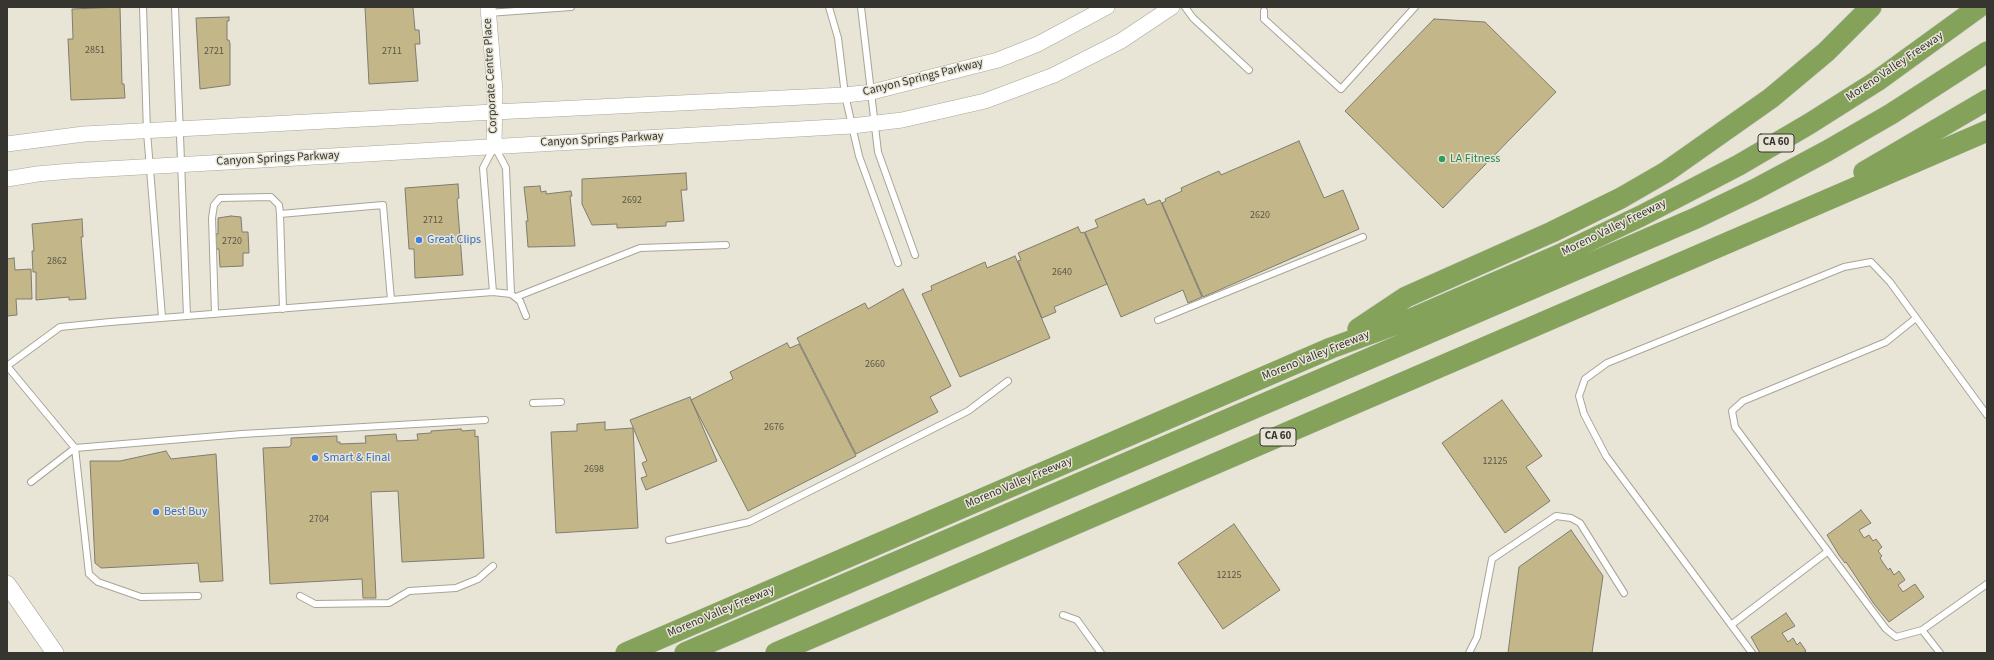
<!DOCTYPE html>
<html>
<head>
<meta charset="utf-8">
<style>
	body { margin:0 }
	#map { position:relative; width:1994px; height:660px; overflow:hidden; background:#e8e5d7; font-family:"Source Sans 3",sans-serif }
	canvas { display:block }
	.frame { position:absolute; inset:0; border:8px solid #373530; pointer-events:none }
</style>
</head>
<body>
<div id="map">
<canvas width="1994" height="660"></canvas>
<div class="frame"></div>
</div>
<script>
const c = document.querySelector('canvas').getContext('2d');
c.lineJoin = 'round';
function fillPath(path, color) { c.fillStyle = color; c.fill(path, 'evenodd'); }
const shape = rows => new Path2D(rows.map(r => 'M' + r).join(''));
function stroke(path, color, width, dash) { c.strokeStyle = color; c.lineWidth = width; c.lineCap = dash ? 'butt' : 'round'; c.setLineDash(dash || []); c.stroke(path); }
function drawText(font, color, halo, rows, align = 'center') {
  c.font = font + ' "Source Sans 3",sans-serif'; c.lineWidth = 3; c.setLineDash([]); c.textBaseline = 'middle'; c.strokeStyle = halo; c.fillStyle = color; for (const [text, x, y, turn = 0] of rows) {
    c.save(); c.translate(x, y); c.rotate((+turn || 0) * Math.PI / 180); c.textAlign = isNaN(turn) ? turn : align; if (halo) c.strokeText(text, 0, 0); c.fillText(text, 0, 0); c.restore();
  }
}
const building = shape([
	[120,7,122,84,124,84,125,98,71,100,68,39,73,39,72,9,120,7],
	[365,7,413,7,415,30,419,30,420,44,415,44,418,81,369,84,365,7],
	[229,17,229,21,227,21,227,40,229,40,230,44,230,85,200,89,196,18,229,17],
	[1434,19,1485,22,1556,92,1443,208,1345,111,1434,19],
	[1299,141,1324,198,1343,190,1359,229,1203,297,1162,203,1166,201,1165,199,1182,191,1181,188,1219,171,1221,175,1299,141],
	[686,173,687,190,681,190,684,221,666,222,666,226,617,228,617,224,592,225,582,204,582,179,686,173],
	[458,184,459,198,457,199,463,275,415,278,414,249,409,249,405,188,458,184],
	[540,186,541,192,546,191,546,194,571,191,572,196,570,196,575,246,528,247,526,221,528,221,524,187,540,186],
	[1144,199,1147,205,1160,200,1202,297,1188,303,1183,290,1121,317,1085,232,1098,227,1095,220,1144,199],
	[231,216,241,217,242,232,248,232,249,253,243,253,243,266,220,267,219,249,215,249,216,234,218,234,218,218,231,216],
	[82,219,83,237,81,237,86,299,69,300,69,297,36,300,36,272,33,272,32,251,34,251,32,224,82,219],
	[1078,227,1081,233,1084,232,1107,284,1054,307,1056,312,1042,318,1018,261,1021,260,1018,253,1078,227],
	[1015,256,1050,338,960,377,922,294,932,290,931,286,985,262,987,268,1015,256],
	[14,258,15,270,31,269,32,299,16,299,17,315,7,316,7,259,14,258],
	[903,289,951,386,930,397,938,412,856,454,797,338,865,303,868,309,903,289],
	[787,343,790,348,799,344,856,456,748,511,691,400,733,379,730,372,787,343],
	[690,397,717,461,646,490,641,478,647,476,642,463,647,461,630,420,690,397],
	[1502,400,1542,456,1526,467,1550,501,1505,533,1442,443,1502,400],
	[605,422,605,430,633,428,638,528,556,533,551,432,577,431,577,424,605,422],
	[461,429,462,431,475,430,475,437,478,436,484,558,402,562,398,491,371,492,376,598,363,598,362,579,270,584,263,448,289,447,291,445,291,438,337,436,337,442,340,442,340,444,366,443,365,436,396,434,397,441,418,440,417,434,431,433,431,431,461,429],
	[166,451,171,459,216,454,223,581,200,582,198,563,101,568,95,563,90,461,120,461,166,451],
	[1861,510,1871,523,1859,530,1864,538,1869,535,1873,541,1876,539,1882,547,1878,551,1882,556,1880,558,1888,570,1890,568,1894,575,1899,571,1905,580,1898,585,1903,592,1915,584,1924,597,1889,622,1874,604,1846,562,1845,563,1839,555,1827,535,1861,510],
	[1234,524,1280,590,1223,629,1178,563,1234,524],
	[1571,530,1603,576,1592,653,1508,653,1519,567,1571,530],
	[1786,613,1795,626,1782,633,1788,642,1793,638,1797,645,1800,642,1806,651,1803,653,1760,653,1751,637,1786,613]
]);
fillPath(building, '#c3b789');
stroke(building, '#7f7c6f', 1);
const service = shape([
	[143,7,147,132,162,317],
	[175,7,187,316],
	[829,7,838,38,845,95,859,156,898,263],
	[861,7,878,152,915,255],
	[1185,7,1193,18,1249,70],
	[1264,11,1264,19,1341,89,1415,7],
	[488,13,571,7],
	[495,147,506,168,511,294],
	[493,292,483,168,494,147],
	[516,297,640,248,726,245],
	[283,309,280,214,383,205,391,300],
	[215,314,212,218,214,205,220,198,271,197,279,205,280,214],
	[1916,318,1886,342,1743,401,1732,411,1735,427,1886,629,1896,637,1922,630],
	[1158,320,1363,237],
	[533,403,561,402],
	[31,482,75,448,242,434,485,420],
	[669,540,749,522,968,411,1008,381],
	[198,596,141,597,98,582,89,574,75,448,7,366,60,327,110,322,493,292,511,294,520,301,526,316],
	[300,596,315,604,389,603,409,591,456,588,478,579,493,566],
	[1063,615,1077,620,1101,653],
	[1731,625,1827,552],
	[1469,653,1477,637,1492,559,1556,516,1571,518,1580,523,1624,593],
	[1752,653,1606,456,1584,414,1579,396,1585,379,1607,363,1844,267,1871,262,1890,282,1987,415],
	[1940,653,1922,630,1987,584]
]);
const tertiary = shape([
	[488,7,495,91,494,146],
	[7,144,84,134,494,112,845,95,872,92,998,60,1038,44,1107,7],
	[7,179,37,174,71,171,852,126,902,120,985,101,1054,75,1121,41,1172,7]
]);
const secondary = shape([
	[7,584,55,653]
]);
const motorway = shape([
	[1864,172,1987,100],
	[1358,329,1406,297,1552,232,1621,198,1666,172,1771,98,1826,52,1871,7],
	[626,653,1331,348,1416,317,1559,255,1641,216,1739,165,1809,124,1877,81,1979,7],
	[685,653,1696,218,1754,190,1827,151,1891,114,1987,52],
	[776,653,1987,131]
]);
stroke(service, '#a8a597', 8);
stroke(tertiary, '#a8a597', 16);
stroke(secondary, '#a8a597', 18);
stroke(motorway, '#c7c6c5', 22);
stroke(service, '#fff', 6);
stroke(tertiary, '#fff', 15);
stroke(secondary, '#fff', 17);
stroke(motorway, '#84a259', 21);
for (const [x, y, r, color] of [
	[1442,159,4,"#2e9e5b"],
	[419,240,4,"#3f7fe0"],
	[315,458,4,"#3f7fe0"],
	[156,512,4,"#3f7fe0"]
]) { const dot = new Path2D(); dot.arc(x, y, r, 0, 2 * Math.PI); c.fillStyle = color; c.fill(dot); stroke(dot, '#e8e5d7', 1.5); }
drawText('10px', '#5a5646', null, [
	["2851",95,51],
	["2721",214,52],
	["2711",392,52],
	["2692",632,201],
	["2620",1260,216],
	["2712",433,221],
	["2720",232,242],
	["2862",57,262],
	["2640",1062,273],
	["2660",875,365],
	["2676",774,428],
	["12125",1495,462],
	["2698",594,470],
	["2704",319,520],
	["12125",1229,576]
]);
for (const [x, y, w] of [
	[1776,143,36],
	[1278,437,36]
]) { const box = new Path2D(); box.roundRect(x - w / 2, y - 9, w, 18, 3); c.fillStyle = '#e8e5d7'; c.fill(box); stroke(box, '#373530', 1); }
drawText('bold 11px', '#373530', null, [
	["CA 60",1776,143],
	["CA 60",1278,437]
]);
drawText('12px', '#373530', '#e8e5d7', [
	["Moreno Valley Freeway",1895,67,-34],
	["Corporate Centre Place",491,76,-93],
	["Canyon Springs Parkway",923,78,-14],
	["Canyon Springs Parkway",602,140,-3],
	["Canyon Springs Parkway",278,159,-3],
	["Moreno Valley Freeway",1614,228,-26],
	["Moreno Valley Freeway",1316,356,-22],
	["Moreno Valley Freeway",1019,483,-23],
	["Moreno Valley Freeway",721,612,-23]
]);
drawText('12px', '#27864d', '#e8e5d7', [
	["LA Fitness",1450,159]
], 'left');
drawText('12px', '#366cbe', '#e8e5d7', [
	["Great Clips",427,240],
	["Smart & Final",323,458],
	["Best Buy",164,512]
], 'left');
</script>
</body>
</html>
